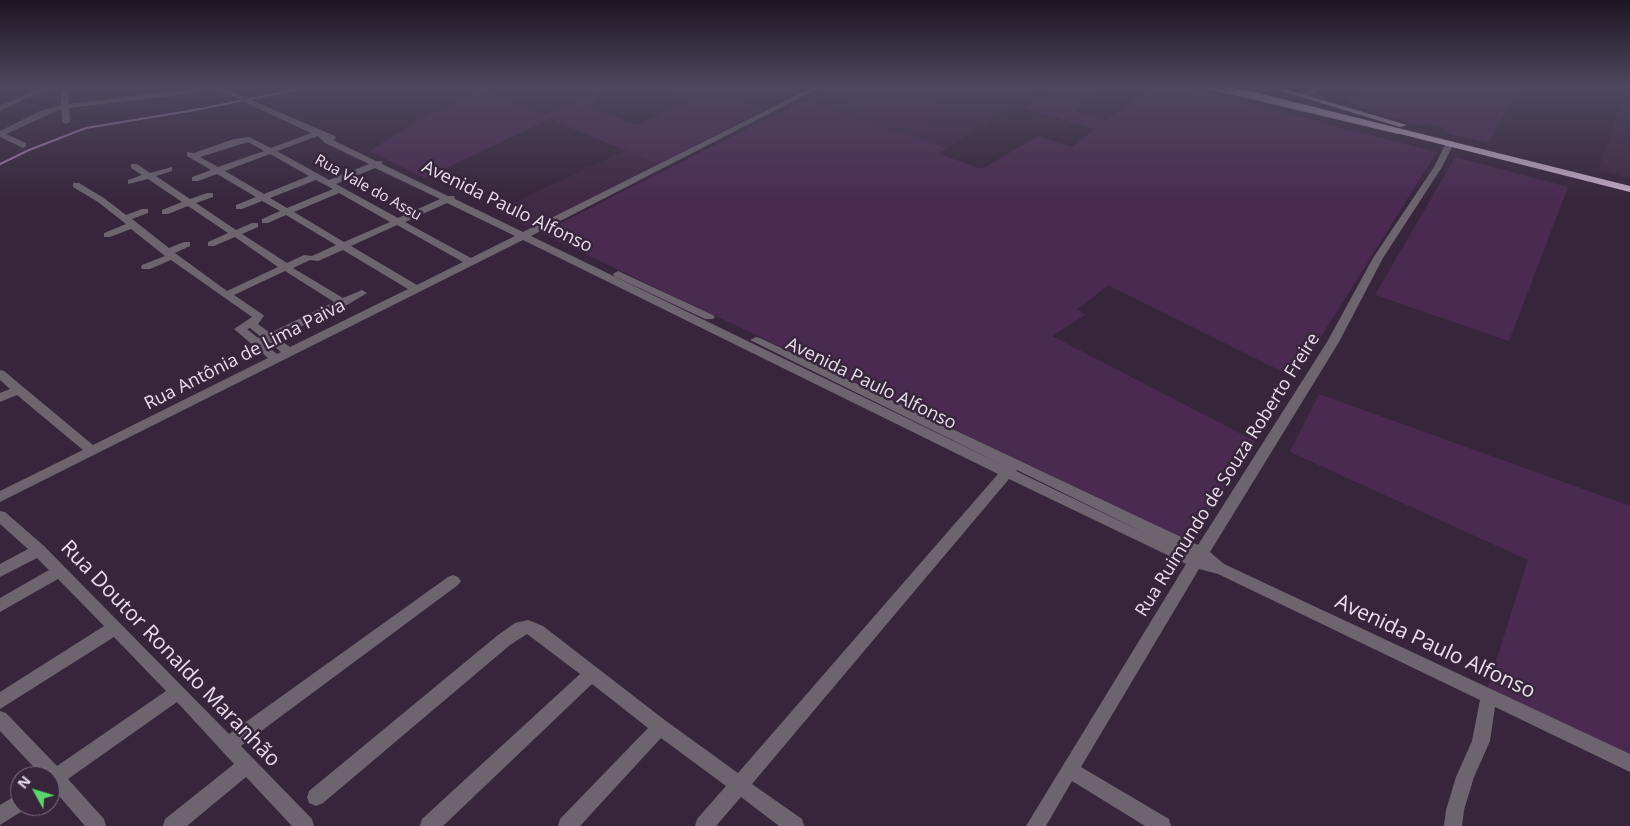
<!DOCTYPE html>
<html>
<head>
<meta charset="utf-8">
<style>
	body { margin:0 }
	#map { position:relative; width:1630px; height:826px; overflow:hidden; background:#37263b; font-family:"Open Sans",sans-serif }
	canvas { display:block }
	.north { position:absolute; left:10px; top:766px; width:50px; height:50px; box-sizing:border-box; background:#37263b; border:1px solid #7e6f81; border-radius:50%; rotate:309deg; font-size:14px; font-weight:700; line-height:20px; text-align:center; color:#e9ddeb }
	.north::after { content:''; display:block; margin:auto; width:18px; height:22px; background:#5bd56d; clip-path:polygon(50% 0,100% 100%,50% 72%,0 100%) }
</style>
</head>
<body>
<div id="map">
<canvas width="1630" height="826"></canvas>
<div class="north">N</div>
</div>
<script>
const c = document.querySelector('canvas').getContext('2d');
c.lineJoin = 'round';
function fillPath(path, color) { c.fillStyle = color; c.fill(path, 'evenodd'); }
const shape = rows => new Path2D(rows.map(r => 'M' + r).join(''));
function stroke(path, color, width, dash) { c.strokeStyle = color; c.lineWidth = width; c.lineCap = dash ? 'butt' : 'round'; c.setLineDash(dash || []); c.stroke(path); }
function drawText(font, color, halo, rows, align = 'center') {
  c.font = font + ' "Open Sans",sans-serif'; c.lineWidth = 5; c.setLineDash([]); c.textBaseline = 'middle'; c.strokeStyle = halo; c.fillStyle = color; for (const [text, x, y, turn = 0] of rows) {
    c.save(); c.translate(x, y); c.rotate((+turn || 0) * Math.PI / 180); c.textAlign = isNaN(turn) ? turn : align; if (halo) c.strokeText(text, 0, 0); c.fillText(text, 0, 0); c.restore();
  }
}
fillPath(shape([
	[703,88,806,88,765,109],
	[829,88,1042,88,947,148,804,100],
	[1627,88,1630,88,1630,178,1598,170],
	[626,150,658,164,530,228,496,211]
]), '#402944');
fillPath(shape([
	[483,88,487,88,484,90,544,115,594,94,577,88,616,88,602,94,589,107,636,125,689,101,654,88,703,88,765,109,658,164,550,119,425,178,369,151,425,117],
	[876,88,889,88,947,106,910,127,843,105],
	[1056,88,1107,88,1074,111,1105,121,1152,88,1188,88,1437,152,1295,378,1108,285,1078,309,1085,315,1052,336,1255,441,1190,541,541,233,804,100,947,148,939,154,982,169,1038,136,1072,147,1095,129,1023,108],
	[1360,88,1520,88,1488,143,1446,133,1442,127,1433,124,1417,125,1345,102],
	[1455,157,1568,187,1509,341,1375,295],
	[1319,394,1630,506,1630,759,1487,690,1528,560,1290,452]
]), '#4b2a51');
stroke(shape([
	[0,164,29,150,86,128,195,110,304,88]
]), '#a97cb2', 2);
fillPath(shape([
	[40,88,49,88,0,111,0,106,40,88],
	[61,88,68,88,69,104,196,88,211,88,172,96,69,108,70,122,66,124,62,122,61,109,6,134,26,143,26,147,23,148,0,137,0,131,40,111,61,105,61,88],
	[214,88,223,88,335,136,336,138,333,140,376,161,382,161,382,164,448,196,454,196,455,199,523,232,811,88,819,88,531,236,1005,466,750,340,756,337,760,338,1198,545,1327,342,1373,258,1434,167,1446,143,1453,141,1454,143,1442,167,1383,258,1339,342,1210,552,1224,564,1630,754,1630,772,1495,707,1490,741,1474,777,1464,810,1462,826,1444,826,1446,810,1456,777,1472,741,1480,700,1218,574,1199,569,1081,767,1169,819,1171,826,1145,826,1072,781,1046,826,1026,826,1186,564,1009,479,752,784,802,819,804,826,779,826,741,797,716,826,695,826,697,819,726,786,661,738,580,826,558,826,560,819,648,728,592,684,443,826,420,826,422,819,580,674,527,634,510,645,323,803,316,806,309,803,307,797,309,791,498,635,515,623,528,620,543,626,666,721,738,773,998,474,523,240,0,502,0,491,83,450,17,395,0,402,0,393,10,389,0,380,0,370,4,371,93,445,268,358,234,329,252,317,171,260,150,269,142,269,141,267,142,265,165,256,131,229,110,237,104,237,104,233,126,224,98,202,73,187,73,183,79,183,104,198,126,215,142,209,148,209,148,213,132,219,169,248,184,242,190,242,190,246,175,253,227,291,278,267,235,237,214,246,208,246,208,242,228,233,188,206,168,214,162,214,162,210,182,202,148,179,128,184,128,180,142,175,131,168,131,164,137,164,150,173,172,167,172,171,156,176,190,199,207,193,213,193,213,197,196,203,236,230,252,223,258,223,258,227,242,234,287,263,304,255,312,256,336,245,286,215,268,223,262,223,262,219,280,211,262,201,242,209,236,209,236,205,256,197,217,174,198,181,192,181,192,177,211,170,187,156,187,152,194,153,234,139,249,137,271,148,311,133,214,88],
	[318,136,325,143,369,164,329,180,277,151,318,136],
	[248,142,264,151,218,167,200,157,248,142],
	[270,154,309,176,264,194,225,171,270,154],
	[375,168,440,199,398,218,336,184,375,168],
	[316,180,333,189,287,208,270,198,316,180],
	[339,193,390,222,344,242,294,212,339,193],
	[447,203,515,236,471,258,405,222,447,203],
	[397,225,463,262,417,285,351,246,397,225],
	[343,250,408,289,290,347,277,338,347,305,367,293,362,290,343,298,293,268,310,260,318,261,343,250],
	[285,271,334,302,270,333,258,324,264,316,262,314,234,295,285,271],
	[250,328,261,337,258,338,247,329,250,328],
	[269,342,281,352,277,354,265,344,269,342],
	[1016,471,1017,470,1147,534,1124,523,1016,471],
	[1314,88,1323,88,1308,98,1302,98,1302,94,1314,88],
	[618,271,713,315,715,317,713,319,705,319,614,276,613,274,618,271],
	[0,511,5,512,44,546,229,734,448,577,453,575,458,577,461,581,458,585,241,746,312,819,314,826,292,826,246,777,187,826,163,826,165,819,234,764,177,702,68,779,104,819,106,826,85,826,53,789,50,790,50,776,42,776,0,731,0,711,6,713,57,766,166,691,114,637,0,709,0,692,104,626,58,579,0,612,0,598,49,570,37,558,0,577,0,564,28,549,0,524,0,511],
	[20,793,20,806,28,806,27,808,0,825,0,805,20,793]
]), '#6d646f');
fillPath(shape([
	[1204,88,1216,88,1402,132,1398,134,1204,88],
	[1271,88,1282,88,1407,125,1400,127,1271,88]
]), '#ac99af');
fillPath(shape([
	[1225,88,1238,88,1630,186,1630,192,1226,90,1225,88]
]), '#c5aec9');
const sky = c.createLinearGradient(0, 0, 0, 203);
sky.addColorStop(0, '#1e1520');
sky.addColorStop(0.43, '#4d4760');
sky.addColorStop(1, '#4d476000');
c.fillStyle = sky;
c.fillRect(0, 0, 1630, 203);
drawText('15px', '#e9ddeb', '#37263b', [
	["Rua Vale do Assu",368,188,29]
]);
drawText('18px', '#e9ddeb', '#37263b', [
	["Avenida Paulo Alfonso",507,207,26],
	["Rua Antônia de Lima Paiva",245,355,-27],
	["Avenida Paulo Alfonso",871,384,26],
	["Rua Ruimundo de Souza Roberto Freire",1228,475,-58]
]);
drawText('21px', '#e9ddeb', '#37263b', [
	["Avenida Paulo Alfonso",1435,647,25],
	["Rua Doutor Ronaldo Maranhão",170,654,46]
]);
</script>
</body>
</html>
